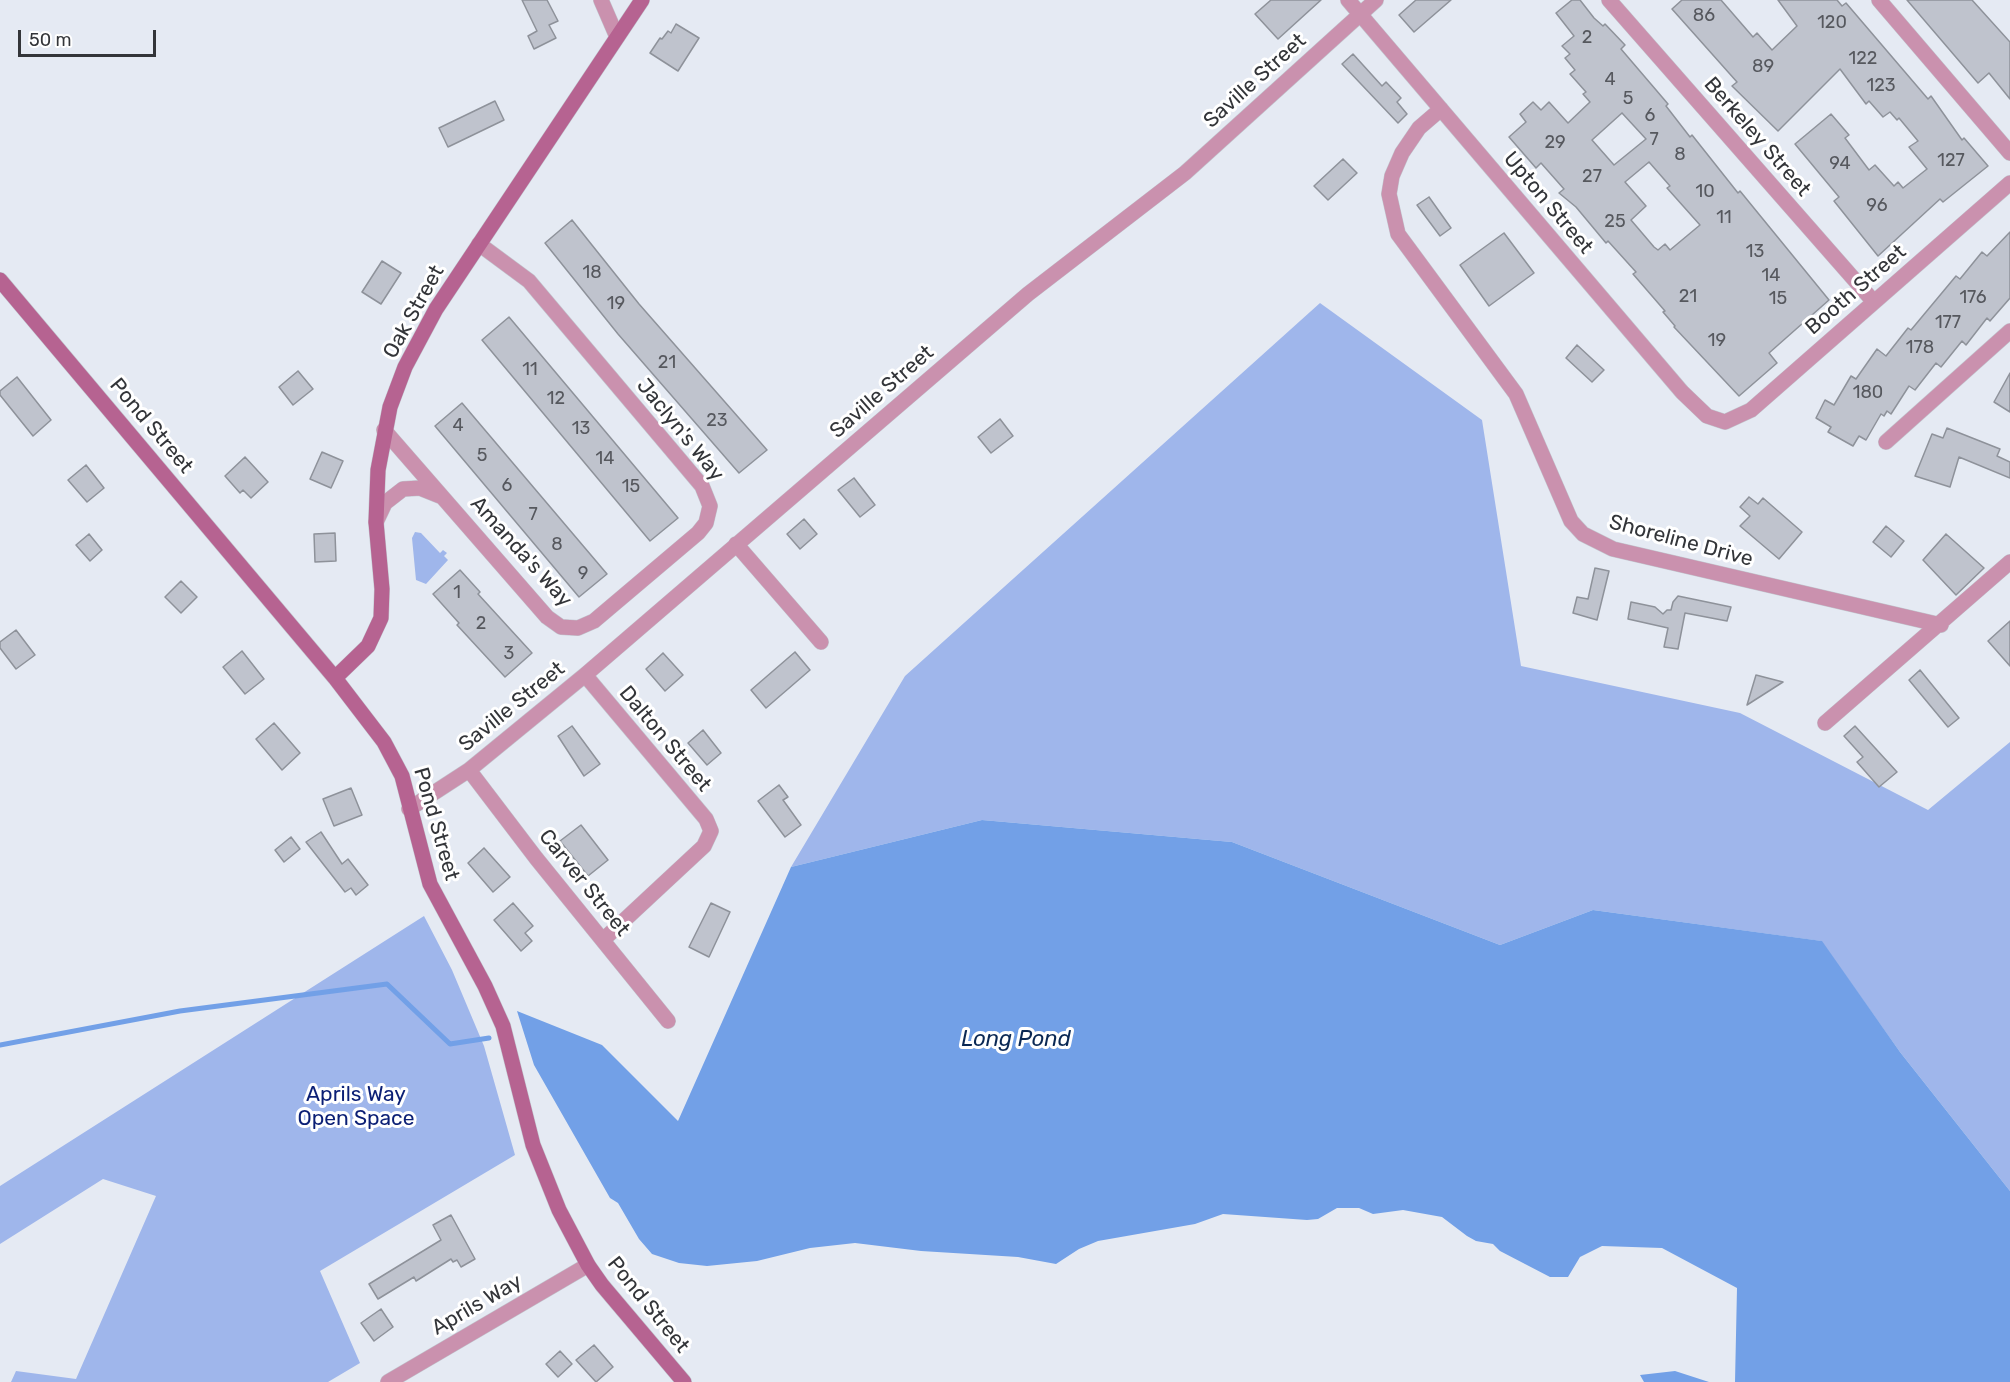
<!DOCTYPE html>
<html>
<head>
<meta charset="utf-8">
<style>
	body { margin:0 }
	#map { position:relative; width:2010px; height:1382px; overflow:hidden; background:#e5eaf3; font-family:Rubik,sans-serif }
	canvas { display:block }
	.scale { position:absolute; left:18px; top:30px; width:138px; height:27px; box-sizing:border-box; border:3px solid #333539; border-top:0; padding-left:8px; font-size:18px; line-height:21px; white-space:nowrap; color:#333539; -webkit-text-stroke:4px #fff; paint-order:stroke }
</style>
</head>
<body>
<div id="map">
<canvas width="2010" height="1382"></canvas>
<div class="scale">50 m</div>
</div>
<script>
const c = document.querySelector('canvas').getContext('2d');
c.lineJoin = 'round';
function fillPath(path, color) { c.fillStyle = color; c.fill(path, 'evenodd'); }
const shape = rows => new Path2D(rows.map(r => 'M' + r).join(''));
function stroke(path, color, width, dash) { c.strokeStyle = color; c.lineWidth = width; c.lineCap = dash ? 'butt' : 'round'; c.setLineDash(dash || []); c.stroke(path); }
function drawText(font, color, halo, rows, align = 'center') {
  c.font = font + ' Rubik,sans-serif'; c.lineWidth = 6; c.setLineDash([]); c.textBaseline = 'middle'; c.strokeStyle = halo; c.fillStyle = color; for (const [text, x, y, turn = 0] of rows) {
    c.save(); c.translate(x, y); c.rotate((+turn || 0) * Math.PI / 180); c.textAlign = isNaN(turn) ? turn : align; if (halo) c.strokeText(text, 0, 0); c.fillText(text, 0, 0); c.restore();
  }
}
fillPath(shape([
	[1320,303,1482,420,1521,666,1740,713,1928,810,2010,742,2010,1191,1900,1052,1821,941,1593,910,1500,945,1232,842,982,820,791,867,905,676],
	[415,532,421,533,440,553,443,550,447,553,444,556,448,560,426,584,416,580,412,538],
	[424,916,452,970,484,1046,515,1155,320,1271,360,1363,328,1382,11,1382,16,1371,76,1379,156,1196,103,1179,0,1244,0,1186]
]), '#9fb6eb');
fillPath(shape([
	[982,820,1232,842,1500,945,1593,910,1822,941,1900,1052,2010,1191,2010,1382,1735,1382,1737,1288,1662,1248,1602,1246,1580,1257,1568,1277,1550,1277,1500,1251,1493,1244,1476,1241,1467,1236,1442,1217,1403,1210,1373,1214,1359,1208,1337,1208,1318,1219,1307,1220,1223,1214,1195,1224,1098,1241,1079,1249,1056,1264,1018,1257,921,1251,855,1243,810,1248,757,1261,707,1266,679,1263,652,1254,639,1239,618,1203,610,1198,534,1065,517,1011,602,1045,678,1121,791,867],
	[1675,1371,1709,1382,1644,1382,1640,1375]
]), '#72a0e7');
stroke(shape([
	[0,1045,180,1011,387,984,450,1044,489,1038]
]), '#72a0e7', 5);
const building = shape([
	[522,0,547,0,558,21,549,25,556,38,534,49,528,36,537,31,522,0],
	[1271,0,1321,0,1278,39,1255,14,1271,0],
	[1416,0,1451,0,1414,32,1399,15,1416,0],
	[1572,0,1580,0,1594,18,1603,26,1605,24,1625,45,1621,49,1668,104,1666,106,1690,137,1692,135,1738,193,1740,191,1829,300,1769,353,1777,363,1739,396,1674,327,1675,326,1663,312,1665,311,1633,274,1636,272,1608,241,1606,243,1576,207,1559,193,1564,189,1541,163,1536,168,1509,137,1526,122,1520,114,1533,102,1541,110,1549,102,1568,123,1590,102,1583,94,1586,92,1570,74,1575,70,1565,58,1570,54,1562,46,1574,36,1556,13,1572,0],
	[1622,113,1646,139,1614,165,1592,140,1622,113],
	[1649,162,1670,186,1667,188,1700,225,1670,250,1665,244,1658,250,1654,247,1631,220,1646,206,1625,182,1649,162],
	[1682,0,1721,0,1753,37,1757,33,1772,50,1797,26,1778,0,1837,0,1842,6,1846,3,1928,99,1931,96,1962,140,1964,138,1988,166,1943,202,1940,199,1878,256,1834,201,1839,197,1795,144,1831,114,1849,135,1845,138,1869,170,1875,165,1894,186,1898,182,1903,188,1927,169,1909,147,1918,141,1899,118,1897,120,1890,112,1883,117,1869,101,1866,104,1840,69,1778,131,1732,86,1737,82,1672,9,1682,0],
	[1907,0,1972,0,2010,42,2010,99,1989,73,1978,83,1907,0],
	[676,24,699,38,678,71,650,53,660,38,662,39,668,31,671,33,676,24],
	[1353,54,1382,86,1386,82,1401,98,1397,102,1407,114,1398,123,1342,64,1353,54],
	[495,101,504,120,448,147,439,128,495,101],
	[1343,159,1357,173,1328,200,1314,186,1343,159],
	[1429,197,1451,228,1440,236,1417,205,1429,197],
	[572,220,639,304,767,450,739,473,618,334,545,243,572,220],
	[2010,232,2010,298,1990,321,1987,318,1966,345,1962,341,1941,367,1936,363,1915,390,1909,386,1891,414,1887,411,1884,416,1881,414,1866,440,1859,436,1853,446,1828,432,1831,427,1816,418,1825,400,1834,405,1851,376,1856,379,1877,349,1886,356,1908,328,1911,330,1956,276,1960,279,1982,252,1987,256,2010,232],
	[1504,233,1534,273,1489,306,1460,265,1504,233],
	[382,261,401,273,381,304,362,292,382,261],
	[509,317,678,518,650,541,482,340,509,317],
	[1577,345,1604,370,1592,382,1566,358,1577,345],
	[298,371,313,389,293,405,279,387,298,371],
	[2010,373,2010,412,1994,402,2010,373],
	[17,377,51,420,33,436,0,395,0,391,17,377],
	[462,403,607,574,579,597,435,426,462,403],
	[1000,419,1013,436,991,453,978,437,1000,419],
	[1947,428,2000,449,1997,456,2010,462,2010,478,1959,457,1950,487,1915,476,1932,434,1943,438,1947,428],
	[322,452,343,461,331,488,310,479,322,452],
	[245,457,268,482,251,498,243,490,240,493,225,476,245,457],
	[86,465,104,488,87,502,68,480,86,465],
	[854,478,875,505,860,517,838,490,854,478],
	[1749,497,1758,504,1763,498,1802,532,1779,559,1740,526,1750,516,1740,507,1749,497],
	[804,519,817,534,800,549,787,534,804,519],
	[1886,526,1904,541,1891,557,1873,542,1886,526],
	[335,533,336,561,315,562,314,534,335,533],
	[89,534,102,550,90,561,76,545,89,534],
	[1946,534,1984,568,1956,595,1923,560,1946,534],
	[1595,568,1609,571,1597,620,1573,613,1577,597,1588,599,1595,568],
	[460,570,480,592,478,594,532,653,505,677,457,625,459,623,433,594,460,570],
	[181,581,197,597,181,613,165,597,181,581],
	[1678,596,1731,607,1727,621,1685,613,1678,649,1664,647,1668,628,1628,619,1631,602,1655,607,1663,614,1667,610,1671,610,1673,602,1678,596],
	[2010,621,2010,666,1988,641,2010,621],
	[16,630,35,655,16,669,0,648,0,642,16,630],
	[242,651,264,679,245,694,223,667,242,651],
	[795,652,810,670,766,708,751,690,795,652],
	[663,653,683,675,665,691,646,669,663,653],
	[1920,670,1959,718,1948,727,1909,680,1920,670],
	[1756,675,1783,682,1747,705,1756,675],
	[274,723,300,753,282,770,256,739,274,723],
	[572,726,600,764,584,776,558,736,572,726],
	[1855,726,1897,772,1879,787,1857,762,1863,757,1844,736,1855,726],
	[703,730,721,753,707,765,688,743,703,730],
	[779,785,788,797,783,800,801,825,785,837,758,801,779,785],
	[351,788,362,815,334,826,323,799,351,788],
	[581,825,608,860,588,876,560,841,581,825],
	[321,832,342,864,348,859,368,885,356,895,351,888,345,892,306,842,321,832],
	[291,837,300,849,284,862,275,850,291,837],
	[484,848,510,877,493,892,468,863,484,848],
	[513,903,533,926,525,933,532,941,521,951,494,920,513,903],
	[711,903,730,912,709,957,689,947,711,903],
	[451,1215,475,1259,461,1267,457,1260,453,1262,451,1259,416,1281,414,1277,378,1299,369,1284,441,1240,433,1225,451,1215],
	[381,1309,393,1327,374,1341,361,1323,381,1309],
	[594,1345,613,1367,596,1382,576,1360,594,1345],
	[560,1351,572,1364,558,1377,546,1364,560,1351]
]);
fillPath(building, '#bfc3cd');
stroke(building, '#8e929a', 1.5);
const street = shape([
	[601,0,617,37],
	[1348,0,1682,392,1707,416,1725,422,1751,410,2010,183],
	[1609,0,1874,302],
	[1879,0,2010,153],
	[1441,109,1419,128,1402,153,1392,176,1389,194,1398,234,1516,394,1571,521,1583,534,1613,549,1941,625],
	[384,430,547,617,561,627,578,628,594,621,698,533,706,523,710,506,702,486,529,281,479,244],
	[1886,442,2010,331],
	[376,522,385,503,403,489,420,488,440,496],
	[736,544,821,642],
	[585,675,706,819,711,831,704,846,603,940],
	[1825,723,2010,562],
	[469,770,536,858,668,1021],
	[409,809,469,770,585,675,1028,294,1185,173,1376,0],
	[388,1382,588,1265]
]);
const secondary = shape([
	[0,280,335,678,384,742,402,776,430,884,485,986,503,1026,533,1145,559,1210,588,1265,602,1285,684,1382],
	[335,678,368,646,381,618,382,589,376,522,378,470,390,407,405,367,436,309,642,0]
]);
stroke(street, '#c1c6ce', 16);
stroke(secondary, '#c1c6ce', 16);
stroke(street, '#ca91ae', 15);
stroke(secondary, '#b66391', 15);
drawText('18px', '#56585e', null, [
	["86",1704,16],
	["120",1832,23],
	["2",1587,38],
	["122",1863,59],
	["89",1763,67],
	["4",1610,80],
	["123",1881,86],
	["5",1628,99],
	["6",1650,116],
	["7",1654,140],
	["29",1555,143],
	["8",1680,155],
	["127",1951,161],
	["94",1840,164],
	["27",1592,177],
	["10",1705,192],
	["96",1877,206],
	["11",1724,218],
	["25",1615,222],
	["13",1755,252],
	["18",592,273],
	["14",1771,276],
	["21",1688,297],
	["176",1973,298],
	["15",1778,299],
	["19",616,304],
	["177",1948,323],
	["19",1717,341],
	["178",1920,348],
	["21",667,363],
	["11",530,370],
	["180",1868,393],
	["12",556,399],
	["23",717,421],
	["4",458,426],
	["13",581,429],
	["5",482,456],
	["14",605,459],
	["6",507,486],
	["15",631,487],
	["7",533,515],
	["8",557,545],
	["9",583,574],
	["1",457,593],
	["2",481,624],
	["3",509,654]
]);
drawText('21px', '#333539', '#fff', [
	["Saville Street",1255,81,-42],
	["Berkeley Street",1757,137,49],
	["Upton Street",1548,203,50],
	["Booth Street",1856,290,-41],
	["Oak Street",414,312,-61],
	["Saville Street",882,392,-41],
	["Pond Street",151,426,50],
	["Jaclyn's Way",680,430,51],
	["Shoreline Drive",1681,541,15],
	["Amanda's Way",521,552,48],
	["Saville Street",512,707,-39],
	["Dalton Street",665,739,50],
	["Pond Street",436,824,74],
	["Carver Street",584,883,51],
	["Aprils Way",477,1305,-30],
	["Pond Street",648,1305,51]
]);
drawText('21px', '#0b1f75', '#fff', [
	["Aprils Way",356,1095],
	["Open Space",356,1119]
]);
drawText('italic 22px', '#0a2854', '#fff', [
	["Long Pond",1016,1040]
]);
</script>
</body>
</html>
